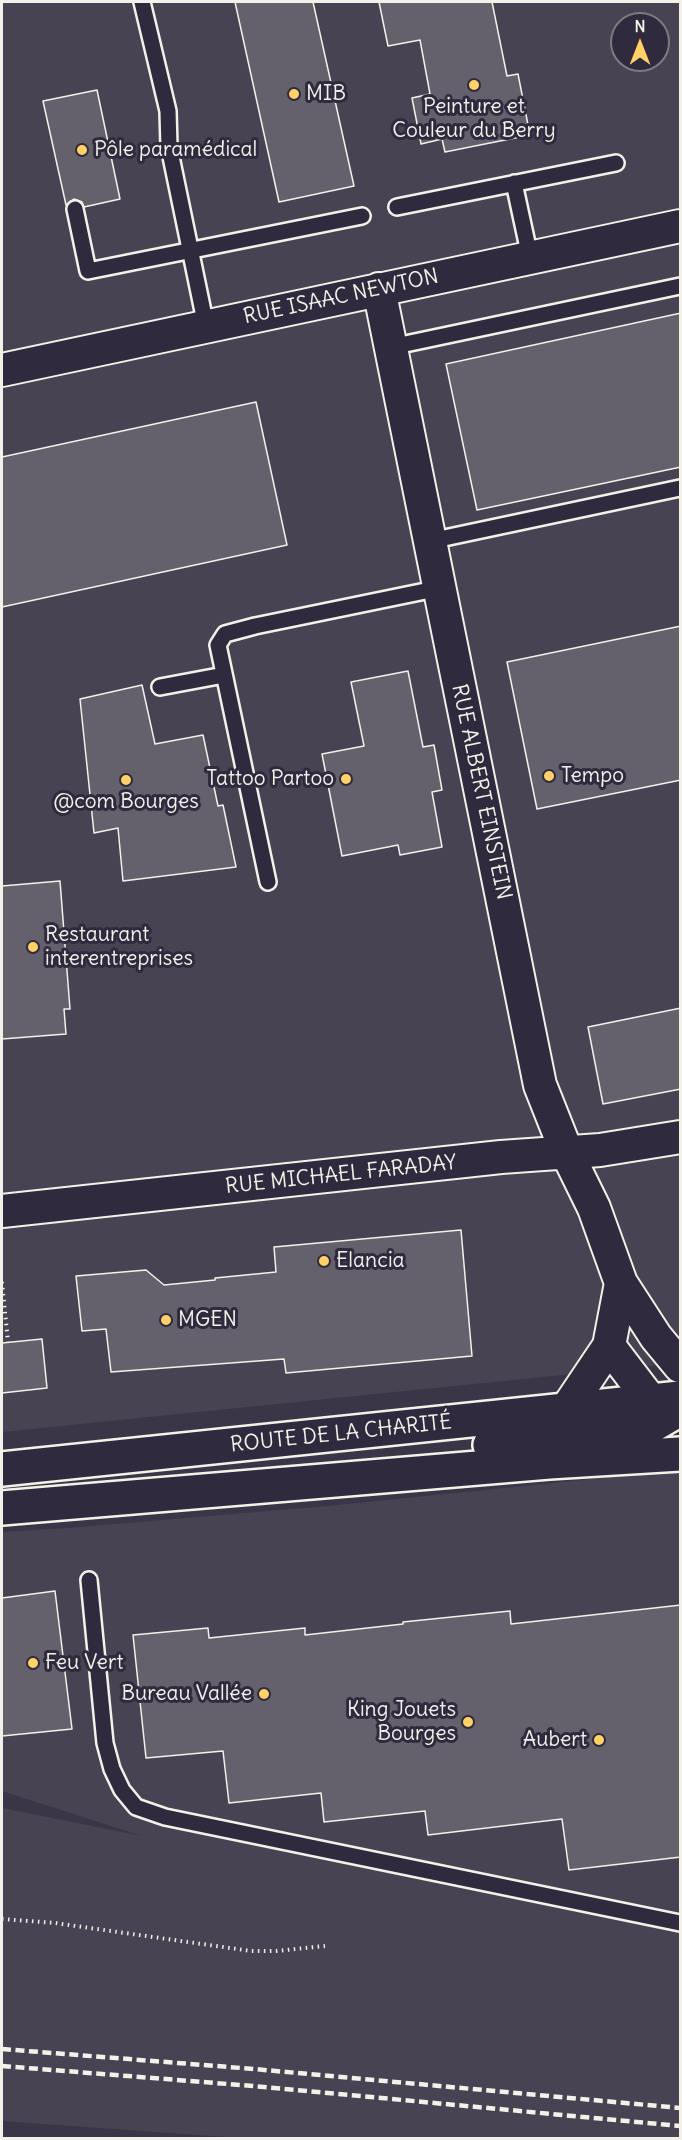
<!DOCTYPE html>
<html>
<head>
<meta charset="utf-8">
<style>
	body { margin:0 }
	#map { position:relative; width:682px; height:2140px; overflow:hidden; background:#3b3647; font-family:Delius,sans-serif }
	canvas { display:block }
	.frame { position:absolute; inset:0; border:3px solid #f4f1e8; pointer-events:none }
	.north { position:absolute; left:610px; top:12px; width:60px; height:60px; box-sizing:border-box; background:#2f2a3d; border:2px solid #7e7a81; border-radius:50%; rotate:0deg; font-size:16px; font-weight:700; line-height:24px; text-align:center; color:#f4f1e8 }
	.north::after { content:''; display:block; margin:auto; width:21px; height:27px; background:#ffd166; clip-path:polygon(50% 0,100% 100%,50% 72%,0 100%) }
</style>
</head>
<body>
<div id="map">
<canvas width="682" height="2140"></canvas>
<div class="frame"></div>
<div class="north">N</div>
</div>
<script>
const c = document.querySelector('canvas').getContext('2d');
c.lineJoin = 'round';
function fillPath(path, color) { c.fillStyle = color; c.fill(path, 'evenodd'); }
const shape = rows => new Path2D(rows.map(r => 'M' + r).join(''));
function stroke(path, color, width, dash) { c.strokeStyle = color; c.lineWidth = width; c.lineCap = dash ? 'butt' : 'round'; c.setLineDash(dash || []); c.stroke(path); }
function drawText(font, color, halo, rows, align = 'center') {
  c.font = font + ' Delius,sans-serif'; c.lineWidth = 6; c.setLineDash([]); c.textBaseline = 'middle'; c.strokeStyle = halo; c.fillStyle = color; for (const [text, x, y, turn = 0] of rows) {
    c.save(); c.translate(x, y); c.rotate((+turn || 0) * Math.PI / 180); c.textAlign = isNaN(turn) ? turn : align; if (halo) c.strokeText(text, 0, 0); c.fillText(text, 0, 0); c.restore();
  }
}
fillPath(shape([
	[2,2,680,2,680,1363,2,1432],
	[622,24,658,24,658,60,622,60],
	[680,1470,680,2138,240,2138,2,2121,2,1808,142,1836,2,1791,2,1532,68,1528,328,1506]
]), '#484352');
const building = shape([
	[235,2,313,2,354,186,279,202,235,2],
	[379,2,492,2,507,76,518,74,530,135,445,152,442,139,421,144,412,98,430,94,420,40,388,46,379,2],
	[97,90,120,199,84,207,82,202,74,199,66,205,43,101,97,90],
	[681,313,681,467,477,510,446,364,681,313],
	[256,402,287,545,2,607,2,457,256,402],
	[681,626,681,780,537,809,507,662,681,626],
	[408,671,423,747,434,745,442,790,432,792,442,847,400,855,398,845,342,856,322,754,364,746,351,682,408,671],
	[142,685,155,744,203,735,218,806,223,805,236,867,123,881,118,828,94,833,80,699,142,685],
	[60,881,70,1009,64,1009,66,1034,2,1039,2,886,60,881],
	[681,1008,681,1089,603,1104,588,1027,681,1008],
	[461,1230,472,1356,286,1373,284,1359,111,1372,106,1329,82,1331,76,1276,146,1270,164,1285,215,1280,215,1278,276,1272,274,1247,461,1230],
	[42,1339,47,1388,2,1393,2,1343,42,1339],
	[55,1591,72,1729,2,1736,2,1598,55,1591],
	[681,1605,681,1857,569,1870,562,1819,428,1835,425,1811,324,1822,321,1793,229,1803,223,1751,146,1758,133,1635,208,1628,209,1638,305,1628,305,1635,403,1624,403,1622,510,1611,511,1624,681,1605]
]);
fillPath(building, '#65616c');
stroke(building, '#f4f1e8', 1.5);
const lane = shape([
	[142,2,168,111,169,147,206,326],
	[514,183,530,257],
	[397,207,616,163],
	[75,209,88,271,362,216],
	[391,347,680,286],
	[430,541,680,488],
	[160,687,224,675],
	[268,882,218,645,225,634,255,626,440,588],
	[89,1580,105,1743,112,1769,122,1790,136,1807,165,1817,680,1923]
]);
const street = shape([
	[379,289,540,1085,567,1153,594,1208,621,1283,656,1337,680,1366],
	[2,370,680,226],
	[2,1211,501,1157,600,1150,680,1137],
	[609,1346,651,1401,669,1414],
	[566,1410,609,1346,621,1283]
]);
const primary = shape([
	[490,1445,651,1426,680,1409],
	[2,1469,680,1398],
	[2,1508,549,1462,680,1454]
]);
stroke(lane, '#f4f1e8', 20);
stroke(street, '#f4f1e8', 36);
stroke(primary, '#f4f1e8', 38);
stroke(shape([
	[2,1282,8,1342],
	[2,1919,55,1923,251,1951,276,1951,325,1946]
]), '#f4f1e8', 4, [1.5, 4.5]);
stroke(lane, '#2f2a3d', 15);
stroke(street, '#2f2a3d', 32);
stroke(primary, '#2f2a3d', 33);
stroke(shape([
	[2,2049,254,2069,680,2108],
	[2,2066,253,2086,680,2126]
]), '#f4f1e8', 4.5, [9, 4.5]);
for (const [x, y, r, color] of [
	[474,85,6,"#ffd166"],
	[294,94,6,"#ffd166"],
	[82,150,6,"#ffd166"],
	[549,776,6,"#ffd166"],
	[346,779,6,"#ffd166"],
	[126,780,6,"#ffd166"],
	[33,947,6,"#ffd166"],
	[324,1261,6,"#ffd166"],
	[166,1320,6,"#ffd166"],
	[33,1663,6,"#ffd166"],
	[264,1694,6,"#ffd166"],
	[468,1722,6,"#ffd166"],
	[599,1740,6,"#ffd166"]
]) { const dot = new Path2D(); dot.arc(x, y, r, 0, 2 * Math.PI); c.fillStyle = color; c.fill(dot); stroke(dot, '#2f2a3d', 2); }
drawText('21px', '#f4f1e8', '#2f2a3d', [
	["MIB",306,94],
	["Peinture et",474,107,"center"],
	["Couleur du Berry",474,131,"center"],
	["Pôle paramédical",94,150],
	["Tempo",561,776],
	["Tattoo Partoo",334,779,"right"],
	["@com Bourges",126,802,"center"],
	["Restaurant",45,935],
	["interentreprises",45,959],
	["Elancia",336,1261],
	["MGEN",178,1320],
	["Feu Vert",45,1663],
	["Bureau Vallée",252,1694,"right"],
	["King Jouets",456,1710,"right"],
	["Bourges",456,1734,"right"],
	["Aubert",587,1740,"right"]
], 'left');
drawText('21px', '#f4f1e8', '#2f2a3d', [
	["RUE ISAAC NEWTON",341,297,-12],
	["RUE ALBERT EINSTEIN",481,792,78],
	["RUE MICHAEL FARADAY",341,1175,-6],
	["ROUTE DE LA CHARITÉ",341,1434,-6]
]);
</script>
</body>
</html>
